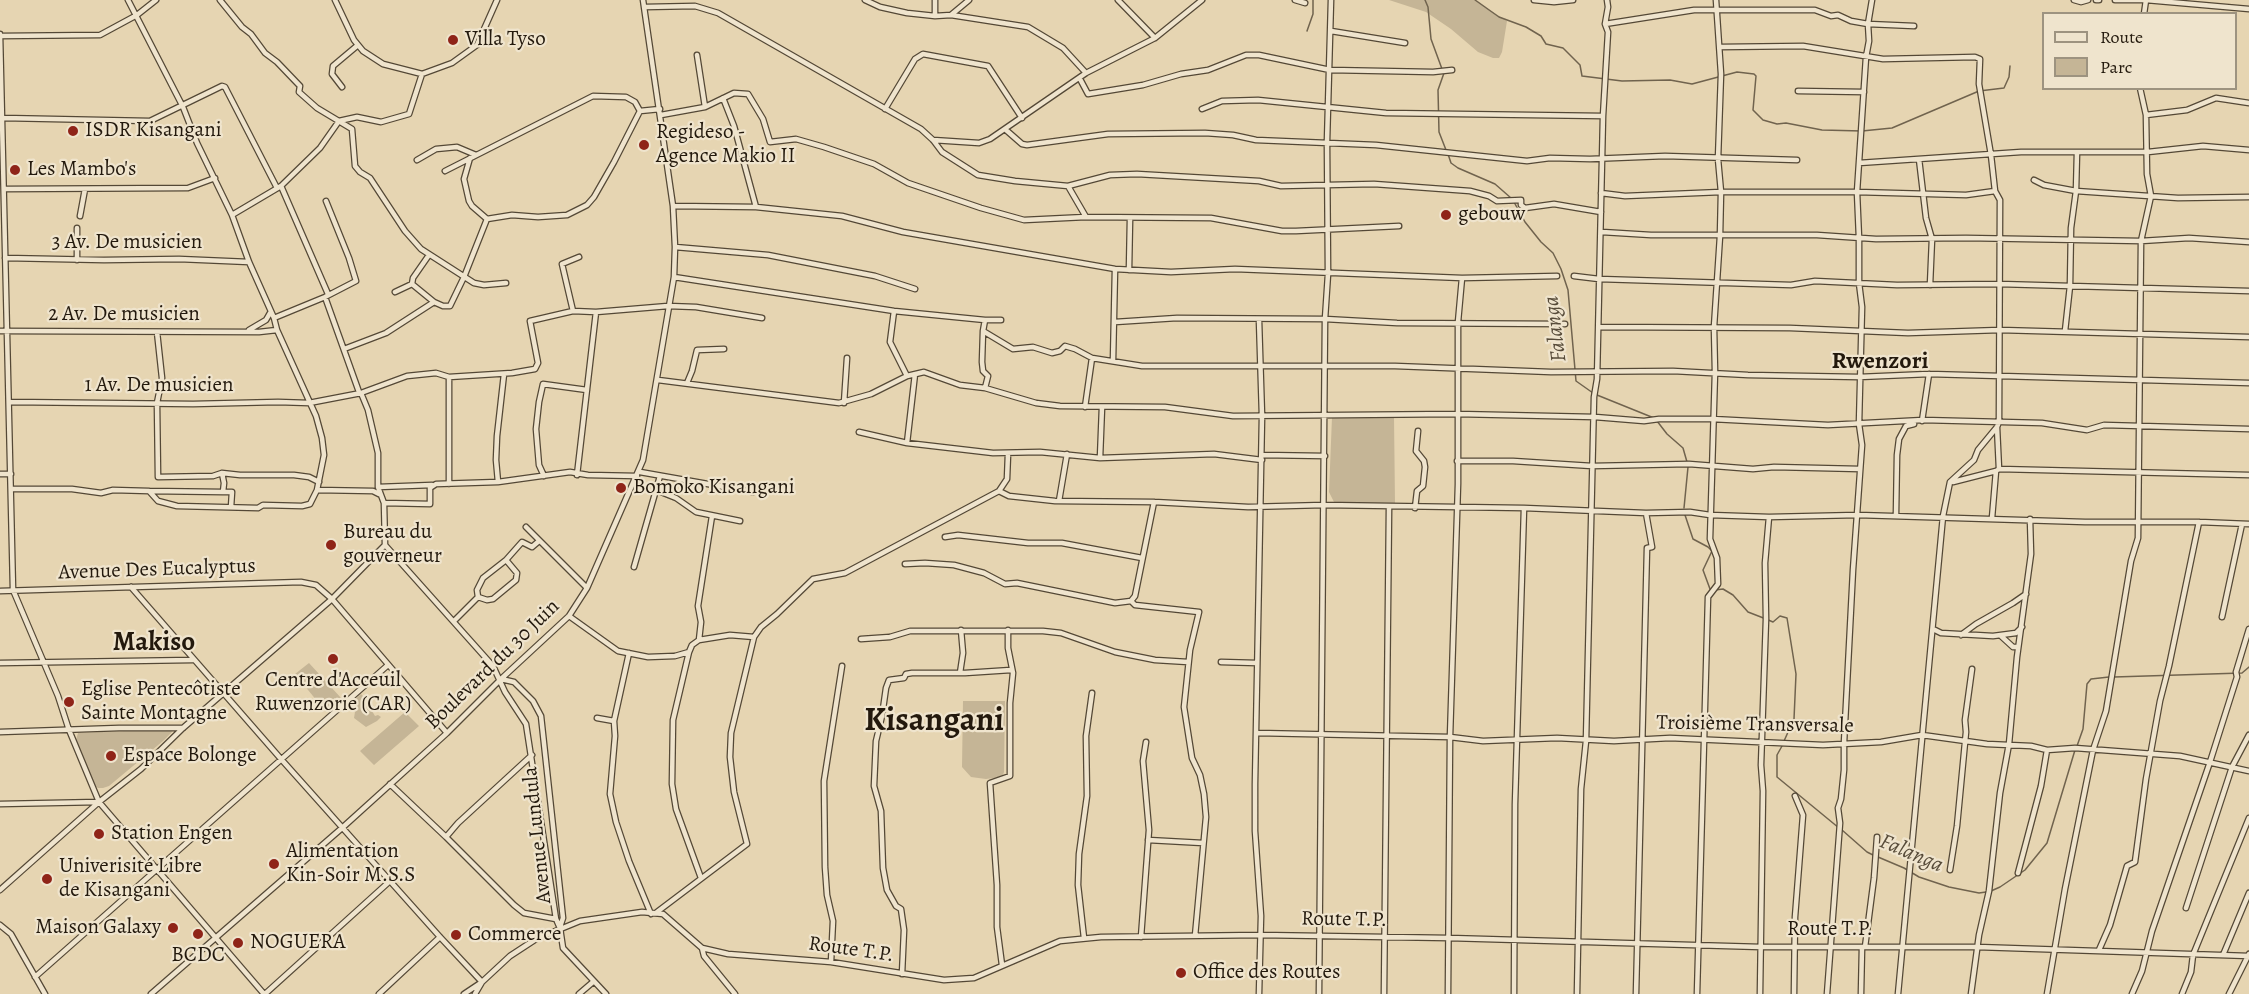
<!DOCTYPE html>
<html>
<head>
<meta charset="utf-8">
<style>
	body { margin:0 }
	#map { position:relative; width:2249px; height:994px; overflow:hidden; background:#e6d5b2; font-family:Alegreya,serif }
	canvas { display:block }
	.legend { position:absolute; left:2042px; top:12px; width:195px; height:78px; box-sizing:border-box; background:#efe4cd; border:2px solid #9d9380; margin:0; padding:8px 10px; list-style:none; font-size:18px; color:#23190d }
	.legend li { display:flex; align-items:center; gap:12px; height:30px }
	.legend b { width:30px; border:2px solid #9d9380 }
</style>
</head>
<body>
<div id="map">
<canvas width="2249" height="994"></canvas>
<ul class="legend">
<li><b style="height:8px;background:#efe4cd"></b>Route</li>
<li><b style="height:16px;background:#c5b596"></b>Parc</li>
</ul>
</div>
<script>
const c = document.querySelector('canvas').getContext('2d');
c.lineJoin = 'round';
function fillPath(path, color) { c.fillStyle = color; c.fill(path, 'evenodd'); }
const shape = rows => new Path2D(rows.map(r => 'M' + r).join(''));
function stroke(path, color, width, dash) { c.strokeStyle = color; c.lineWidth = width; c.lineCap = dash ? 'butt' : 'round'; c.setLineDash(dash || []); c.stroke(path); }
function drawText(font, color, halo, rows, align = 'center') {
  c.font = font + ' Alegreya,serif'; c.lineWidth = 4.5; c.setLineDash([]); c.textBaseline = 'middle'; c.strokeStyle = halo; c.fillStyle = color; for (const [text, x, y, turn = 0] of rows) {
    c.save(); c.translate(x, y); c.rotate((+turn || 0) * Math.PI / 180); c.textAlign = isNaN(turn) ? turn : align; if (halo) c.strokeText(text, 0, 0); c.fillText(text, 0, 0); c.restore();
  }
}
fillPath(shape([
	[1389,0,1474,0,1507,21,1502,52,1499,58,1493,58,1478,52,1451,29,1426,12],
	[1332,417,1394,417,1395,504,1334,502,1329,492],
	[309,663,342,699,326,712,295,674],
	[361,694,375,709,372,711,375,716,378,715,381,717,377,721,366,727,354,718,355,712,350,709,350,704],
	[963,701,1005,701,1004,772,1002,777,986,779,971,777,962,767],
	[405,712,419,726,374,765,360,751],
	[170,729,172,732,163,741,109,786,103,788,98,788,95,786,76,740,78,733]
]), '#c5b596');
stroke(shape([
	[1425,0,1428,7,1431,39,1442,69],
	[1475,0,1499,17,1526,27,1541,36,1546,44,1563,48,1580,65,1582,76,1622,81,1670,80,1692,84,1737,72,1754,74,1756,76,1753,110,1763,120,1777,124,1786,123,1822,130,1862,131,1892,128,1979,91,2004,88,2009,77,2010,66],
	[1307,31,1313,14,1313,0],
	[1444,73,1438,90,1439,132,1446,150],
	[1448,154,1451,163,1458,168,1495,184,1511,198],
	[1514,202,1525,222,1541,242,1553,253,1561,269,1568,290,1576,381,1593,393],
	[1597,395,1654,418],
	[1657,421,1667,434,1683,448,1687,462],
	[1684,508,1688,467],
	[1685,515,1693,539,1708,547,1712,551,1703,570,1710,589],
	[1715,590,1723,589,1733,595,1748,612,1766,619,1773,622,1780,616,1787,618,1796,674,1794,719,1784,741],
	[2114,677,2242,673,2249,667],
	[1782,746,1777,755,1777,777,1839,828],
	[2077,746,2083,729,2087,684,2091,679,2109,677],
	[1842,830,1867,852,1873,855],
	[1878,857,1904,868,1919,877,1949,887,1979,893,1986,892],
	[1991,891,2000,887,2025,870,2047,843,2075,750]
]), '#70634e', 1.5);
const minor = shape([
	[128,0,183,107,197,143,232,215,249,262,274,318,277,330,316,416,322,438,324,455,317,490,373,491,379,494],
	[220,0,242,27,251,34,265,53,277,62,300,86,299,92,317,108,352,129,355,166,360,172,370,178,405,231,421,249,474,283,484,285,506,283],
	[335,0,354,40,363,51,383,64,422,74,452,63,477,45,497,0],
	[865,0,880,7,907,13,935,16,951,15,1028,27,1063,48,1086,73],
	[1118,0,1155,38],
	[1295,0,1305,3],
	[1534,0,1554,2,1573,0],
	[2074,0,2081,2,2088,0],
	[2096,0,2099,0],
	[2115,0,2146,0,2249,9],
	[645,7,695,6,718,13,921,129,933,140,942,152,978,175,1015,181,1068,186,1110,175,1137,174,1259,181,1281,186,1374,184,1470,191,1489,196,1497,201,1521,200,1521,205,1525,208,1554,204,1601,212],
	[2144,14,2146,0],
	[951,15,969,0],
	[935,16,935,0],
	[1605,24,1694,10,1815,10,1831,16,1838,15,1851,21,1868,24,1914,26],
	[1331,31,1405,43],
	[0,34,13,590,58,696,69,730,99,802,264,994],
	[0,36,100,35,137,15,156,0],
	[1720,47,1803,46,1883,59,1975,57,1980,59,1979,84,1991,155,1995,191,2000,200,1999,422,1997,427,1999,469,1996,471,1992,518],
	[697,55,705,107],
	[1080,79,1088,94,1143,85,1181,74,1208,70,1246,55,1259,55,1330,70,1433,72,1452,70],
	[342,87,332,74,333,66,358,45],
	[1798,91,1864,92],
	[723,98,734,126,756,207],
	[885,109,915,59,923,54,988,66,1022,118],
	[1202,109,1222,101,1258,100,1386,113,1603,116],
	[661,115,705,107,734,93,748,94,763,119,770,142,796,139,824,147,874,164,908,183,981,208,1024,220,1086,217,1211,218,1282,231,1296,231,1399,226],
	[2146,115,2187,110,2216,98,2249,103],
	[3,118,150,121,222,86,225,87,277,188],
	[1006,130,1022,144,1027,145,1108,134,1205,133,1233,135,1256,140,1376,145,1527,161,1550,158,1590,159,1665,156,1797,160],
	[933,140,979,143,990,139,1086,73,1155,38,1202,0],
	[1919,159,1926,218,1932,239,1930,285],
	[417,160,436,149,457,147,476,155],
	[1859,163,2021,152,2148,152,2203,146,2249,150],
	[445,171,593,96,626,97,635,102,640,111,660,109],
	[2034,180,2044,185,2076,191,2178,198,2249,197],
	[281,186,328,294],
	[1068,186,1086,217],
	[4,189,188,188,215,178],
	[1601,193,1625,196,1721,192,1857,192,1966,195,1995,191],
	[673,206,756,207,842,216,903,232,1115,269,1171,272,1235,269,1462,278,1557,276],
	[232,215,281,186,320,148,339,121,357,117,381,122,409,114,422,74],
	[80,216,85,189],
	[487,219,512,215,538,217,567,215,587,205,594,197,614,162,640,111],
	[1602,232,1651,235,1817,235,1876,239,1966,238,2141,241,2189,238,2249,242],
	[675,247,768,255,875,276,915,289],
	[429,255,413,278,412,284,434,302,443,306,450,306,464,277,487,219,472,206,469,201,464,179,470,158],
	[5,258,104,260,179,259,249,262],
	[77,260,77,228],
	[1129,270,1130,219],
	[1574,276,1599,279,1791,285,1815,281,1897,285,1999,284,2249,291],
	[674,277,894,311,985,320,1001,320],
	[395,292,412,284],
	[325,297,359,392],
	[573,311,562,264,579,257],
	[894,311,890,342,907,376],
	[274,318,325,297,356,281,349,258,326,201],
	[985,320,983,331,1013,349,1033,347,1052,353,1060,351,1065,346,1075,349,1092,358,1142,366,1395,366,1551,372,1673,371,1748,375,1859,377,1929,374,2249,383],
	[1259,320,1262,416,1255,784,1255,831,1261,916,1259,994],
	[1115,322,1177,318,1325,319,1397,323,1565,324],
	[1599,327,1790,328,1908,333,2000,330,2249,337],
	[249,330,266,320,270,313],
	[0,331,259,332,277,330],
	[983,331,982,362,983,371,988,376,985,388],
	[2065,331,2070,286,2071,228,2076,191,2077,152],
	[157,332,162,378,157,403,158,477,213,476,222,473,240,475,294,475,309,477,319,482],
	[344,349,386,333,434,302],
	[1113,361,1115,269],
	[449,377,449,484],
	[658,380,839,403,871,394,907,376,924,372,960,385,985,388,1036,403,1060,406,1165,407,1233,416,1457,414,1595,417,1644,421,1659,419,1712,419,1828,425,1923,420,2042,423,2087,430,2104,425,2249,429],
	[687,383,692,371,697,350,724,349],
	[10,402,193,404,278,402,309,403,361,393,407,376,436,373,449,377,512,373,535,369,538,363,530,321,573,311,596,312,668,306,696,307,762,318],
	[844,403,847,358],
	[1085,407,1092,358],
	[1922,421,1929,374],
	[859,432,907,443,993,453,1040,452,1100,458,1214,454,1262,460],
	[907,443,915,374],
	[1262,455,1325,456],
	[1100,458,1102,407],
	[1457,461,1513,461,1592,466,1689,464,1753,469,1774,467,1860,469],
	[1999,469,2249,475],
	[640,472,753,492],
	[222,473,224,483,223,492,232,492,231,507],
	[0,474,11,474],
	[577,475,596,312],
	[544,476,539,465,536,429,539,402,543,384,587,390],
	[498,482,496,460,497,436,504,374],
	[1953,482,1996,471],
	[378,487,432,485],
	[11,489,72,489,101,493,113,490,149,491,158,501,177,506,258,508,263,505,302,506,310,504,317,490],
	[656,490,676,498,696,512,740,521],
	[149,491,223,492],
	[999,491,1009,496,1055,501,1154,502,1248,507,1324,505,1524,508,1646,513,1690,512,1710,515,1769,517,1858,515,2085,522,2199,522,2249,524],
	[1059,501,1067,454],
	[384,503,430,504,430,488,436,484,498,482,570,472,588,475,637,476],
	[1415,508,1417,491,1423,486,1425,467,1424,461,1416,451,1418,431],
	[1896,515,1897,455,1899,439,1906,426,1914,424],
	[526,527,587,588],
	[945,537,958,535,1028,543,1062,543,1142,558],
	[385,545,493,666,505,692,526,724,556,919,560,928,563,948,606,994],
	[905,564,925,563,954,565,984,573,1005,584,1017,583,1115,603,1131,601,1135,605,1199,612,1190,650,1184,707,1192,758,1200,775,1204,794,1206,817,1195,936],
	[634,567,660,476],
	[131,587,281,759,440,937,482,982],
	[0,591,301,582,316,585,332,599,447,733],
	[478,597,487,600,493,599,516,580,517,573,506,560],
	[1131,601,1135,596,1154,502],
	[569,616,618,651,648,657,675,656,689,652,692,645,699,640,730,635,754,637],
	[2222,617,2242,524],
	[454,621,478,597,477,590,483,578,506,560,522,542,532,547,539,541],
	[1933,629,1941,633,1993,636,2016,633,2022,627],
	[1961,635,1976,624,2013,603,2026,594],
	[2001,636,2013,647,2018,647],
	[861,639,890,637,910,631,1043,631,1061,633,1115,652,1155,660,1188,662],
	[699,640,701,622,698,606,712,516],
	[689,652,673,720,672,784,676,809,701,878],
	[629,653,614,721,615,736,610,794,616,822,629,861,651,914],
	[1221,662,1257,663],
	[0,663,193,660],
	[960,673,963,653,961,630],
	[501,679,514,682,533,701,541,716,563,918,560,927],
	[597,718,614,721],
	[0,732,119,728,183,728],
	[1257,733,1450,737,1483,741,1557,738,1614,741,1670,738,1823,745,1881,742,1922,735,1987,744,2031,746,2047,750,2075,748,2180,756,2249,771],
	[390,784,446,837,514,905,524,913,556,919],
	[0,804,99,802],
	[446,837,458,823,532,755],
	[1148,840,1203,843],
	[1950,870,1957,826,1966,732,1965,720,1972,669],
	[2018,873,2041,786,2047,750],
	[0,890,99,802,141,769,183,728,332,599,385,545,384,503,378,487,378,453,368,410,361,393],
	[2186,908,2232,767,2249,735],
	[657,912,747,844,734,792,730,757,731,733,754,637,761,627,777,614,813,579,845,573,999,491,1007,479,1008,454],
	[0,925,11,934,45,994],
	[1141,937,1149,830,1143,761,1146,742],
	[1084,938,1078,885,1079,854,1087,796,1086,736,1092,693],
	[1865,947,1874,878,1877,837],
	[702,948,704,956,735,994],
	[2099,950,2110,925,2127,866,2135,862,2146,779,2160,701,2169,666,2199,522],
	[2223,955,2249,893],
	[831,962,833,921,827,895,825,867,824,781,842,666],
	[1002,965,997,927,997,885,990,783,1010,776,1010,703,1013,673,1008,648,1008,630],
	[902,974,904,930,901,909,896,906,887,890,883,868,881,811,874,786,876,741,882,716,886,688,889,680,904,678,906,674,912,673,965,673,1011,670],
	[35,977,388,665],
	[151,994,342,828,447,733,501,679,569,616,587,588,643,460,674,277,675,247,673,206,643,0],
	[265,994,390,881],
	[379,994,440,937],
	[464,994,482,982,510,956,536,939,580,921,642,912,663,914,702,948,728,954,831,962,944,980,974,978,1060,941,1101,937,1260,935,1449,938,1761,947,1977,947,2249,956],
	[475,994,482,982],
	[579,994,593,982],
	[1319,994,1325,319,1328,274,1327,142,1331,0],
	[1384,994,1389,508],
	[1448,994,1450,737,1458,484,1458,322,1462,278],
	[1514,994,1515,804,1524,508],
	[1577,994,1581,789,1586,741,1594,397,1597,379,1603,116,1608,32,1605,24,1608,7,1607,0],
	[1636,994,1647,548,1652,547,1646,513],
	[1697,994,1708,597,1718,584,1717,558,1710,539,1715,372,1714,327,1720,236,1721,192,1718,159,1721,74,1716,0],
	[1760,994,1763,791,1761,765,1766,619,1765,563,1769,517],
	[1794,994,1795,917,1803,815,1795,796],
	[1827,994,1840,823,1838,808,1841,799,1844,770,1844,743,1853,570,1862,445,1859,424,1862,307,1859,283,1859,238,1857,192,1866,57,1869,41,1868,24,1872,0],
	[1861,994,1862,947],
	[1898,994,1943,516,1950,482,1974,460,1978,450,1997,427],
	[1971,994,1979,935,1989,891,2000,793,2009,744,2017,657,2031,554,2030,519],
	[2047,994,2065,889,2093,750,2106,711,2131,561,2138,538,2141,241,2151,196,2147,174,2146,115,2140,88],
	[2132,994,2142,971,2152,931,2210,762,2237,677,2236,672,2249,629],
	[2182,994,2191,972,2193,955,2249,818],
	[2229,994,2249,954]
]);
stroke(minor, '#544836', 7);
stroke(minor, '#efe4cd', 4.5);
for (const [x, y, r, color] of [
	[453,40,6,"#8f2418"],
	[73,131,6,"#8f2418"],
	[644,145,6,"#8f2418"],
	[15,170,6,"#8f2418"],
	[1446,215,6,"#8f2418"],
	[621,488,6,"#8f2418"],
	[331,545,6,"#8f2418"],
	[333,659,6,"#8f2418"],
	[69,702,6,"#8f2418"],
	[111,756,6,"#8f2418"],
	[99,834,6,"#8f2418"],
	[274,864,6,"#8f2418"],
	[47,879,6,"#8f2418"],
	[173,928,6,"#8f2418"],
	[198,934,6,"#8f2418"],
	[456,935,6,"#8f2418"],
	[238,943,6,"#8f2418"],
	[1181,973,6,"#8f2418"]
]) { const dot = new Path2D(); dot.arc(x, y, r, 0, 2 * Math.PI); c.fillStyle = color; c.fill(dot); stroke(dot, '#efe4cd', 2); }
drawText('21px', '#23190d', '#efe4cd', [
	["Villa Tyso",465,40],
	["ISDR Kisangani",85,131],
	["Regideso -",656,133],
	["Agence Makio II",656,157],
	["Les Mambo's",27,170],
	["gebouw",1458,215],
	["Bomoko Kisangani",633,488],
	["Bureau du",343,533],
	["gouverneur",343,557],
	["Centre d'Acceuil",333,681,"center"],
	["Ruwenzorie (CAR)",333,705,"center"],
	["Eglise Pentecôtiste",81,690],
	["Sainte Montagne",81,714],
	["Espace Bolonge",123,756],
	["Station Engen",111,834],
	["Alimentation",286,852],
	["Kin-Soir M.S.S",286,876],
	["Univerisité Libre",59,867],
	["de Kisangani",59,891],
	["Maison Galaxy",161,928,"right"],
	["Commerce",468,935],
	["NOGUERA",250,943],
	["BCDC",198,956,"center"],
	["Office des Routes",1193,973]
], 'left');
drawText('21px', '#23190d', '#efe4cd', [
	["3 Av. De musicien",127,243],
	["2 Av. De musicien",124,315],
	["1 Av. De musicien",159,386],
	["Avenue Des Eucalyptus",157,570,-2],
	["Boulevard du 30 Juin",493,665,-44],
	["Troisième Transversale",1755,725,1],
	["Avenue Lundula",538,835,-96],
	["Route T.P.",1344,920,1],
	["Route T.P.",1830,930],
	["Route T.P.",851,950,8]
]);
drawText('italic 22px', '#574b39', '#efe4cd', [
	["Falanga",1556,329,-97],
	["Falanga",1911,854,23]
]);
drawText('bold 24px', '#23190d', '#efe4cd', [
	["Rwenzori",1880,362]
]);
drawText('bold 27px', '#23190d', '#efe4cd', [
	["Makiso",154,643]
]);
drawText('bold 33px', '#23190d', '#efe4cd', [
	["Kisangani",934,722]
]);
</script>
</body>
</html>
